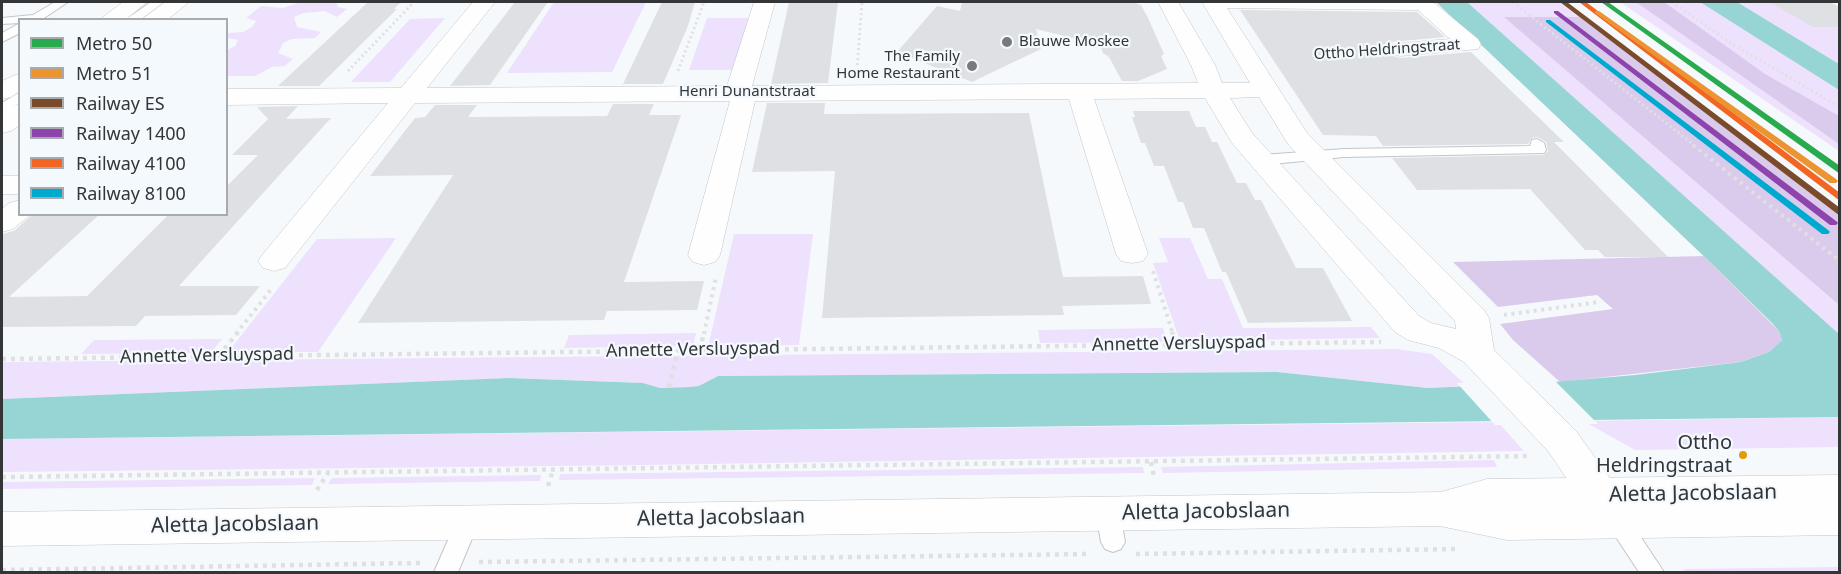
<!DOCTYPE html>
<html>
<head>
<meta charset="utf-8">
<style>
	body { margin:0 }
	#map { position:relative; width:1841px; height:574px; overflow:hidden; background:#f6f9fc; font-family:"Noto Sans",sans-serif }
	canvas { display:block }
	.frame { position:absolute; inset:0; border:3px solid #333537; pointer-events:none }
	.legend { position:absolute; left:18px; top:18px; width:210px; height:198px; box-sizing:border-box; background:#f4f9fe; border:2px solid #a7abae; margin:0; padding:8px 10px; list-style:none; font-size:18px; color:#333537 }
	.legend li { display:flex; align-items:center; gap:12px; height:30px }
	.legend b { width:30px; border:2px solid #a7abae }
</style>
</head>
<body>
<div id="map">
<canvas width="1841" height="574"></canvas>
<div class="frame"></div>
<ul class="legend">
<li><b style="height:8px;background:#29ab4d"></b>Metro 50</li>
<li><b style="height:8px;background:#ec9431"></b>Metro 51</li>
<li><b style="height:8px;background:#7a4b2a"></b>Railway ES</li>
<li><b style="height:8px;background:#8e44ad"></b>Railway 1400</li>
<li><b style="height:8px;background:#f26522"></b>Railway 4100</li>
<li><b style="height:8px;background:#00a9ce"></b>Railway 8100</li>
</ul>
</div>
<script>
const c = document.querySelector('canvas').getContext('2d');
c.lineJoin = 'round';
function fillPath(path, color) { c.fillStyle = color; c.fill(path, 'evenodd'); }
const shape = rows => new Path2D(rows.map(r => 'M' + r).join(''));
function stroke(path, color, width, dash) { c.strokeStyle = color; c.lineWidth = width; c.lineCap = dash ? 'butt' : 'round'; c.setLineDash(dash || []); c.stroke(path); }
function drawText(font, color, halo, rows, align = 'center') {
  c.font = font + ' "Noto Sans",sans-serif'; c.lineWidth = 4.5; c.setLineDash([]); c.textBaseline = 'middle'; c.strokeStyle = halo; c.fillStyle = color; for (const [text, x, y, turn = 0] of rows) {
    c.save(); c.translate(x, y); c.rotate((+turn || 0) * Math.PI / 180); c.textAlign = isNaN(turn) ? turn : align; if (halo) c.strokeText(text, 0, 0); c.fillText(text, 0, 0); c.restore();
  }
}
fillPath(shape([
	[301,2,336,2,338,7,347,9,337,17,325,11,304,13,294,17,297,27,321,32,315,38,292,39,283,43,278,53,293,59,285,66,272,67,255,76,227,76,227,50,235,46,238,40,227,38,227,33,243,32,252,27,256,21,246,18,261,6,283,8],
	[554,2,646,2,612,72,507,73],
	[1467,2,1561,2,1580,17,1505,17,1839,305,1839,335],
	[1620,2,1700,2,1839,90,1839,151],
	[1737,2,1776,2,1818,26,1839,27,1839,64],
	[445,18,390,82,351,82,410,19],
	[707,18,749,18,735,70,689,70],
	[734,234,813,234,799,345,708,347],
	[396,238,318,352,228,352,317,239],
	[1159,238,1190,238,1208,279,1222,279,1243,328,1371,327,1380,338,1180,341,1153,263,1168,262],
	[1163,328,1167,342,1040,343,1038,330],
	[696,333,693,346,564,348,569,335],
	[222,339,211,353,81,354,94,340],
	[1396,349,1432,354,1467,386,1428,388,1277,372,718,376,699,387,691,387,660,388,643,383,509,378,2,399,2,362],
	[1839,417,1839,447,1635,450,1583,421],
	[1498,422,1524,451,644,465,2,472,2,439],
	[1494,460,1497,467,1163,473,1161,467],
	[1143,467,1144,473,559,480,560,474],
	[541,475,540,481,328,484,332,478],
	[315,478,312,485,2,489,2,482],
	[1839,567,1839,572,1685,572,1683,569]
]), '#ede1fd');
fillPath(shape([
	[1636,2,1664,2,1765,74,1839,116,1839,144],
	[1504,17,1580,17,1839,215,1839,305],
	[1704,256,1779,331,1782,340,1769,352,1741,362,1560,382,1513,340,1500,324,1613,309,1597,295,1498,307,1453,262]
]), '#dacbed');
fillPath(shape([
	[1436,2,1467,2,1840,335,1839,417,2,439,2,399,509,378,643,383,660,388,691,387,699,386,718,376,1277,372,1428,388,1542,383,1635,375,1741,362,1769,352,1782,340,1779,331,1772,323,1711,263],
	[1700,2,1737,2,1839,64,1839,90]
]), '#96d5d3');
fillPath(shape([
	[1553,379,1598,424,1495,425,1457,383]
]), '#f6f9fc');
fillPath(shape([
	[368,2,401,2,394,9,397,9,319,86,278,86],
	[515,2,548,2,490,85,450,86],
	[662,2,695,2,688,26,663,84,623,84],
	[789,2,838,2,828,83,771,84],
	[962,2,1133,2,1141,5,1148,18,1164,54,1161,56,1167,69,1138,81,1122,81,1109,57,1103,53,1100,45,1036,29,1041,49,972,82,897,52,937,6,960,11],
	[1769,2,1830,2,1839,7,1839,27,1813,27],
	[1240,10,1417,12,1445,37,1392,42,1386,49,1390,55,1400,58,1471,52,1564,142,1554,142,1668,257,1605,257,1598,250,1585,250,1530,189,1417,190,1392,158,1544,155,1548,151,1546,142,1537,137,1532,138,1528,144,1383,146,1376,136,1323,135],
	[767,103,825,103,824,114,1029,113,1063,277,1143,276,1151,304,1062,306,1064,315,822,318,835,171,752,172],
	[613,104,654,104,649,115,681,115,624,282,704,281,697,310,607,311,604,320,358,323,453,175,370,176,415,118,425,117,435,105,477,105,468,117,607,116],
	[298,106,286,119,331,118,179,286,260,286,236,315,145,316,136,326,2,327,2,234,14,231,33,214,100,214,9,297,87,296,169,214,226,214,226,187,258,155,232,155,268,119,257,107],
	[1133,111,1189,111,1196,127,1205,127,1212,142,1217,142,1237,183,1246,183,1255,200,1261,200,1296,268,1323,268,1352,321,1248,323,1226,272,1222,272,1204,228,1193,228,1183,202,1178,202,1164,166,1154,166,1145,143,1141,143,1132,117,1135,117]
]), '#dfe0e3');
const lane = shape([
	[55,2,68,2,41,20,20,20,20,23,2,24,2,18,33,15,55,2],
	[151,2,164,2,140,20,125,20,151,2],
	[20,23,20,33,2,42,2,33,20,23],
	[20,92,20,103,2,113,2,103,20,92],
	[1537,139,1544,143,1546,150,1544,153,1344,157,1262,165,1254,160,1262,155,1344,149,1530,146,1532,140,1537,139],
	[1108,504,1116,507,1120,513,1125,542,1121,549,1113,552,1105,549,1101,542,1096,513,1100,507,1108,504],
	[1616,510,1624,512,1664,572,1639,572,1604,519,1608,512,1616,510],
	[467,513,475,515,479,522,458,572,434,572,459,515,467,513]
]);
const street = shape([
	[473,2,495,2,427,88,727,86,754,2,775,2,752,86,1198,83,1191,65,1158,2,1178,2,1215,65,1222,83,1250,83,1202,2,1433,2,1478,39,1481,44,1478,49,1400,56,1392,54,1388,49,1392,44,1450,39,1418,10,1227,8,1307,133,1484,310,1489,318,1494,350,1576,431,1629,505,1623,517,1608,521,1593,517,1548,451,1464,362,1439,348,1408,340,1395,332,1232,143,1205,98,1094,99,1148,254,1143,261,1132,263,1121,261,1116,254,1069,99,755,101,720,255,715,262,704,265,693,262,688,255,730,101,415,103,285,268,274,271,263,268,258,261,263,254,388,103,226,105,226,89,401,88,473,2],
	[1259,97,1288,144,1455,321,1456,329,1431,323,1419,316,1252,133,1230,98,1259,97],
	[2,176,20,176,20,194,2,194,2,176],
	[20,200,20,214,31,214,13,229,2,232,2,209,9,203,20,200]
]);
const secondary = shape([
	[123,2,147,2,125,20,99,20,123,2],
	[165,2,189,2,167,20,141,20,165,2],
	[20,73,20,91,11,97,2,99,2,81,20,73],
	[20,104,20,125,11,131,2,133,2,113,11,107,20,104],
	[1840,475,1840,535,1507,540,1440,526,2,546,2,512,1441,492,1487,479,1840,475]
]);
stroke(lane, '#c3c5c7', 2);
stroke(street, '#c3c5c7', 1);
stroke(secondary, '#c3c5c7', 1);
stroke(shape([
	[1513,2,1695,146],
	[1672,2,1734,45,1840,107],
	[1277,58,1374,51],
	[857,70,862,2],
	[348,71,414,2],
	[678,71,704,2]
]), '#e0e0e2', 3, [2, 3]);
stroke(shape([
	[1693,145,1840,261],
	[1153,271,1173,334],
	[1504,315,1599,302],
	[236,334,273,287],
	[704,334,716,277]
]), '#e0e0e2', 4, [3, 4.5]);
stroke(shape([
	[1172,332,1176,344],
	[700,350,704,332],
	[219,356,238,332],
	[2,359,1381,342],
	[669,387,678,350],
	[1151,462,1154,477],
	[2,477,1530,456],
	[548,486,553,470],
	[317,490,328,473],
	[1136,554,1459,549],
	[479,562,1090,554],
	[2,570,421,563]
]), '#e0e0e2', 4.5, [4, 5]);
fillPath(lane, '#fefeff');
fillPath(street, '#fefeff');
fillPath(secondary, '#fefeff');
fillPath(shape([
	[1560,2,1567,2,1840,208,1840,216,1560,2]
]), '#7a4b2a');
fillPath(shape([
	[1554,11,1558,11,1836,221,1838,223,1836,225,1830,225,1554,13,1554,11]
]), '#8e44ad');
fillPath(shape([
	[1579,2,1586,2,1840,193,1840,201,1579,2]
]), '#f26522');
fillPath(shape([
	[1546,20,1550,20,1828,230,1830,232,1828,234,1822,234,1546,22,1546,20]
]), '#00a9ce');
fillPath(shape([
	[1601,2,1608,2,1840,166,1840,174,1601,2]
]), '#29ab4d');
fillPath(shape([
	[1595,11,1599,11,1836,179,1838,181,1836,183,1830,183,1595,13,1595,11]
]), '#ec9431');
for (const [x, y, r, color] of [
	[1007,42,6,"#777a7c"],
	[972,66,6,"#777a7c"],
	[1743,455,5,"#e39b06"]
]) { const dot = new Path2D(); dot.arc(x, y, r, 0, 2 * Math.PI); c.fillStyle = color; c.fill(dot); stroke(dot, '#f4f9fe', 2); }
drawText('15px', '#333537', '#f4f9fe', [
	["Blauwe Moskee",1019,42],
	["The Family",960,57,"right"],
	["Home Restaurant",960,74,"right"]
], 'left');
drawText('15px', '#333537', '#f4f9fe', [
	["Ottho Heldringstraat",1387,50,-4],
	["Henri Dunantstraat",747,92]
]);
drawText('18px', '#333537', '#f4f9fe', [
	["Annette Versluyspad",1179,344,-1],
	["Annette Versluyspad",693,350,-1],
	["Annette Versluyspad",207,356,-1]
]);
drawText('20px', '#333537', '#f4f9fe', [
	["Ottho",1732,443],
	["Heldringstraat",1732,466]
], 'right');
drawText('21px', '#333537', '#f4f9fe', [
	["Aletta Jacobslaan",1693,494,-1],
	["Aletta Jacobslaan",1206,512,-1],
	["Aletta Jacobslaan",721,518,-1],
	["Aletta Jacobslaan",235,525,-1]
]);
</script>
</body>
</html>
